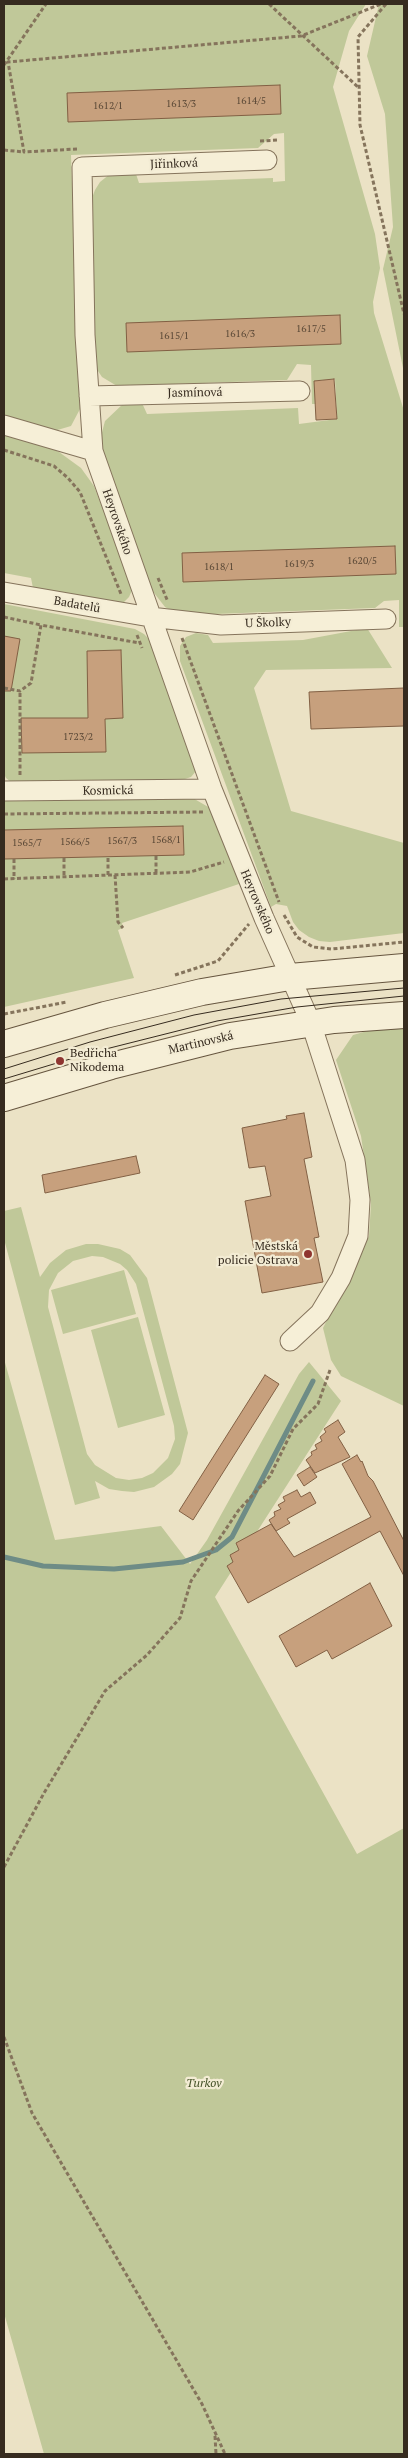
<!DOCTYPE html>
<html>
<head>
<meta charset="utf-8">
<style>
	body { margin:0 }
	#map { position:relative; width:408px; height:2458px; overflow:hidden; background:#ebe2c5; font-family:"PT Serif",serif }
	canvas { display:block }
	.frame { position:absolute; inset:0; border:5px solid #362b1f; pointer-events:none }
</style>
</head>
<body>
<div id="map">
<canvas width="408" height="2458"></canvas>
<div class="frame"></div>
</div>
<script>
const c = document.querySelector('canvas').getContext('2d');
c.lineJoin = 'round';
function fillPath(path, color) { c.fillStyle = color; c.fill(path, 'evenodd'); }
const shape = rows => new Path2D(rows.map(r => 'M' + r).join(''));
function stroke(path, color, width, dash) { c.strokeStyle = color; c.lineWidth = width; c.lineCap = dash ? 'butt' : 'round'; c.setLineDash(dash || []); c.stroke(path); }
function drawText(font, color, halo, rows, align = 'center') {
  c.font = font + ' "PT Serif",serif'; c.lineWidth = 4.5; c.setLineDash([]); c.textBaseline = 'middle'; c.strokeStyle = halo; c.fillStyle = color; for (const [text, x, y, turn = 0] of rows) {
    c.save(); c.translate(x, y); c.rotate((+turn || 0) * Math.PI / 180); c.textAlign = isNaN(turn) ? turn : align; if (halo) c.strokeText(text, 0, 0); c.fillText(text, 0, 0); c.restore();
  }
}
fillPath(shape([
	[4,4,366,4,349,31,333,87,375,234,380,268,373,302,374,313,404,411,404,627,399,627,399,600,384,601,375,608,189,615,176,613,165,607,151,589,108,469,100,440,105,421,124,403,142,403,147,414,298,408,299,424,337,419,335,379,315,381,316,404,312,404,311,365,297,364,287,380,117,386,102,377,96,368,90,203,95,190,100,182,110,174,135,171,139,183,273,178,273,182,285,181,284,133,274,134,258,148,71,155,80,409,71,426,54,431,4,418],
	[379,4,404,4,404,373,383,269,393,227,385,114,367,56],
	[4,434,41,444,59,452,81,468,94,486,133,588,129,597,124,602,110,607,33,588,31,578,4,573],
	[4,604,135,629,144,634,153,643,196,771,191,777,179,781,12,783,6,778,4,774],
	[367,628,392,668,266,670,254,688,291,811,404,843,404,933,330,942,319,941,309,937,299,930,293,922,287,906,276,904,271,907,180,661,180,646,186,637,196,633,208,635,213,643,303,640],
	[191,797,210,808,243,875,239,884,122,923,123,928,118,930,134,978,4,1007,4,800],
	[404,1028,404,1406,341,1376,331,1360,323,1328,369,1236,371,1204,361,1136,336,1060,353,1035,371,1030],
	[21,1207,40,1277,50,1263,66,1250,86,1244,98,1244,120,1249,130,1255,147,1278,188,1433,180,1464,172,1474,154,1487,134,1492,122,1491,109,1489,95,1481,100,1498,75,1505,4,1239,4,1211],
	[92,1256,103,1257,120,1264,127,1270,136,1284,174,1426,175,1439,168,1458,153,1473,142,1478,129,1480,116,1478,95,1465,87,1454,48,1307,49,1290,58,1273,73,1261],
	[124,1270,136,1314,63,1334,51,1290],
	[138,1317,165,1415,118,1428,91,1330],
	[4,1359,55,1540,161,1526,190,1564,207,1540,299,1374,309,1362,341,1401,215,1597,357,1854,404,1828,404,2454,44,2454,4,2313]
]), '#c0c899');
stroke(shape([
	[4,1557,43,1566,114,1569,183,1562,216,1550,232,1537,313,1381]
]), '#6e8c86', 5);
const building = shape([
	[280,85,281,114,68,122,67,93,280,85],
	[340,315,341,344,127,352,126,323,340,315],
	[334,379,337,419,316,420,314,381,334,379],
	[395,546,396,574,183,582,182,553,395,546],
	[4,636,20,639,11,691,4,691,4,636],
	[121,650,123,718,105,719,106,752,22,753,21,718,88,718,87,651,121,650],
	[404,688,404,726,311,729,309,692,404,688],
	[183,826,184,855,4,859,4,830,183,826],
	[304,1113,312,1157,304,1159,319,1237,314,1238,323,1282,262,1293,245,1201,271,1196,265,1166,249,1168,242,1128,287,1119,286,1116,304,1113],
	[136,1156,140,1173,45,1193,42,1175,136,1156],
	[265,1375,279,1384,193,1520,179,1511,265,1375],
	[338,1420,345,1432,338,1437,350,1457,315,1473,306,1460,312,1455,311,1452,317,1449,315,1445,322,1441,320,1437,326,1432,324,1429,338,1420],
	[357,1455,361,1462,362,1461,368,1476,373,1481,404,1541,404,1576,380,1531,248,1603,227,1566,233,1562,230,1555,239,1550,236,1543,271,1524,294,1557,371,1517,342,1464,357,1455],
	[310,1467,317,1477,304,1486,297,1475,310,1467],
	[297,1490,301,1497,310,1492,316,1503,287,1519,290,1523,276,1531,269,1520,275,1516,274,1512,281,1509,278,1505,285,1501,283,1497,297,1490],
	[370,1583,392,1626,332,1659,327,1650,296,1667,279,1636,370,1583]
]);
fillPath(building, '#c7a07d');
stroke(building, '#826044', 1);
const street = shape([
	[267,160,82,167,85,335,93,451,212,789,264,918,311,1023,355,1160,360,1200,358,1236,341,1278,320,1313,290,1341],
	[89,396,300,391],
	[4,425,93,451],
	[4,592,150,617,221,625,386,619],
	[4,791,212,789]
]);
const secondary = shape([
	[4,1044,105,1015,202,992,290,977,404,967],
	[4,1098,111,1066,230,1036,334,1020,404,1015]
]);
stroke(street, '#85745c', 21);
stroke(secondary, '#66553f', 28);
stroke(shape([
	[269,4,359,88],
	[386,4,358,37,360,125,404,314],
	[4,65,46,4],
	[260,141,279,140],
	[77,149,24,152,8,62,301,36,381,4],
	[4,150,24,152],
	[4,450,54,466,68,478,80,492,121,594],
	[158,578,168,602],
	[4,617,41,625],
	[137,635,142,648],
	[182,638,279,902],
	[4,688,20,691,31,683,41,625,139,643],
	[20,775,20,691],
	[4,814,203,812],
	[156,856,156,874],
	[64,858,64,877],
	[14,859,14,879],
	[108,875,108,857],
	[115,875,118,922,123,928],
	[4,879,190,872,224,862],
	[284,915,297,937,313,947,331,949,404,942],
	[175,975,218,961,249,924],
	[4,1014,67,1002],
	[4,1867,44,1793,105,1691,147,1655,180,1618,191,1581,238,1511,270,1476,293,1429,318,1404,330,1370],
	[4,2037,32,2113,202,2404,225,2454],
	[215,2436,216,2454]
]), '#85745c', 3, [4, 2.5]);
stroke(street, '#f6efd7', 19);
stroke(secondary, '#f6efd7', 26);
stroke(shape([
	[4,1069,90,1042,194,1015,281,999,404,988],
	[4,1079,90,1053,217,1021,297,1007,404,996]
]), '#362b1f', 1);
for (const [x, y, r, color] of [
	[60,1061,5,"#8f3530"],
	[308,1254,5,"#8f3530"]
]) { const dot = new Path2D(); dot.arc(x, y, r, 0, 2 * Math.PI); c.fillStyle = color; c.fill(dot); stroke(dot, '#f3ecd4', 2); }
drawText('10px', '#5a4836', null, [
	["1614/5",251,101],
	["1613/3",181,104],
	["1612/1",108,106],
	["1617/5",311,329],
	["1616/3",240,334],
	["1615/1",174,336],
	["1620/5",362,561],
	["1619/3",299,564],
	["1618/1",219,567],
	["1723/2",78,737],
	["1568/1",166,840],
	["1567/3",122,841],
	["1566/5",75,842],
	["1565/7",27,843]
]);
drawText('12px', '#362b1f', '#f3ecd4', [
	["Jiřinková",174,164,-2],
	["Jasmínová",195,393,-1],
	["Heyrovského",117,522,71],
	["Badatelů",77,605,10],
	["U Školky",268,623,-2],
	["Kosmická",108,791,-1],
	["Heyrovského",257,902,67],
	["Martinovská",201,1043,-13]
]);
drawText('12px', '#362b1f', '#f3ecd4', [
	["Bedřicha",70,1054],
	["Nikodema",70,1068],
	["Městská",298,1247,"right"],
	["policie Ostrava",298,1261,"right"]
], 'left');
drawText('italic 12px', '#445127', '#f3ecd4', [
	["Turkov",204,2084]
]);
</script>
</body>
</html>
